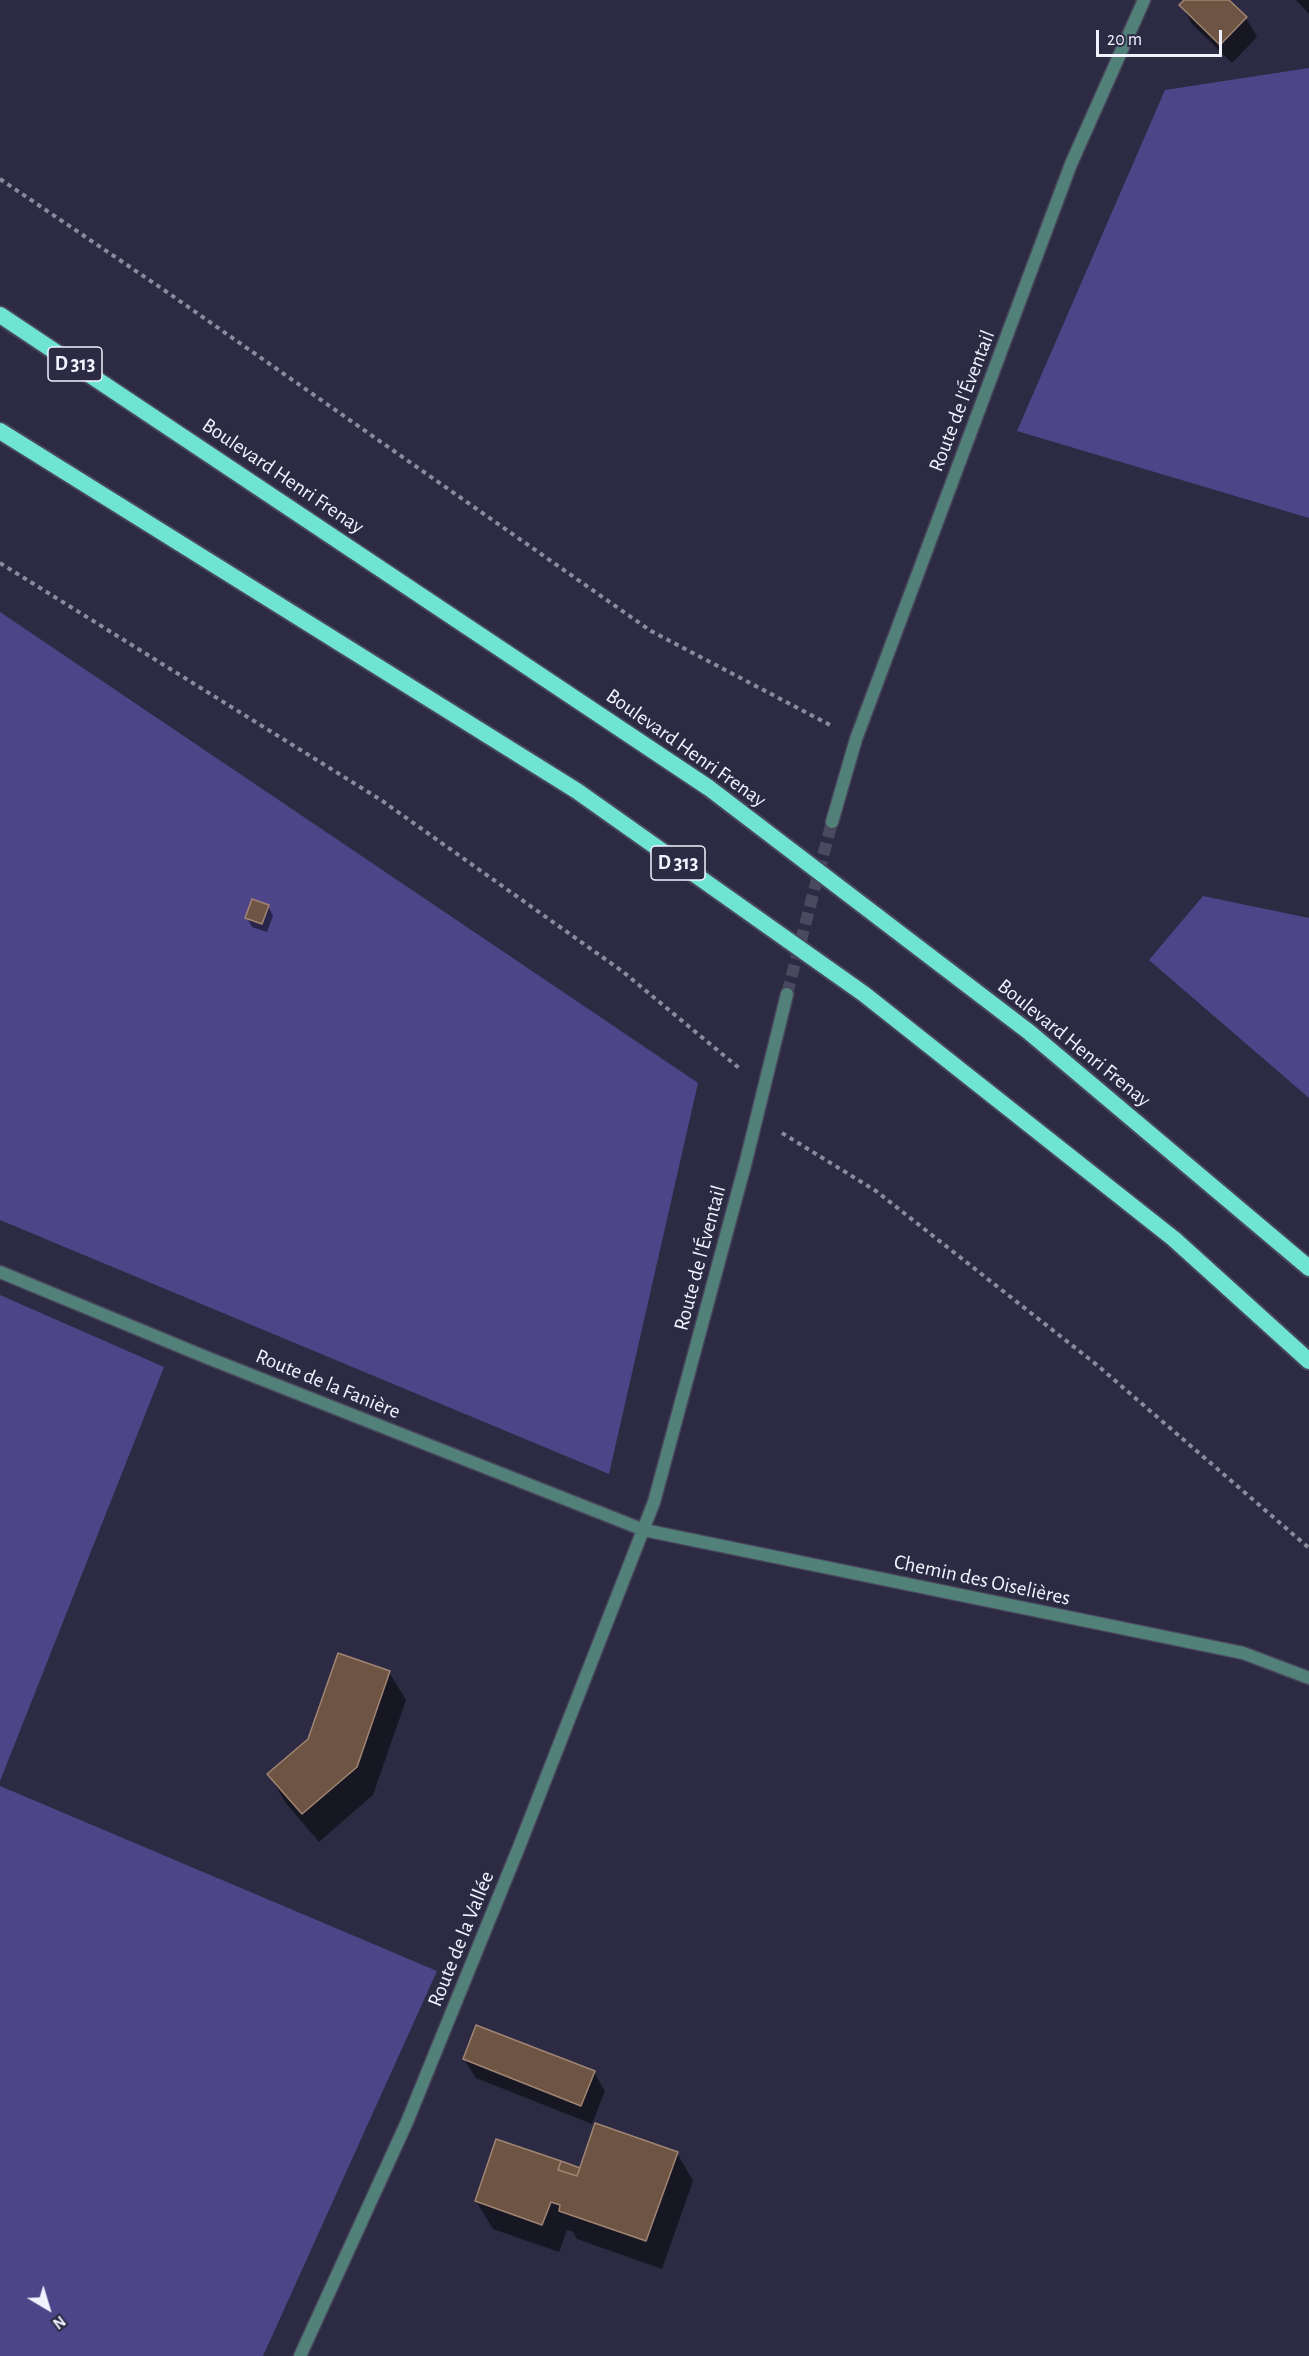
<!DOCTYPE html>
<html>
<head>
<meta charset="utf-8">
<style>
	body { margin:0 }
	#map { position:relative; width:1309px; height:2356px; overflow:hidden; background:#2c2b43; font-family:"Alegreya Sans",sans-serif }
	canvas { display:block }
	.north { position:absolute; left:18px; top:2278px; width:60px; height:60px; -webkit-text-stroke:4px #2c2b43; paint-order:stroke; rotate:142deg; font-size:16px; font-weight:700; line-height:24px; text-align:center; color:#f2f2ff }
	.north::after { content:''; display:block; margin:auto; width:21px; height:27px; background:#f2f2ff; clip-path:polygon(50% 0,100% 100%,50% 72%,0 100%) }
	.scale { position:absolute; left:1096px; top:30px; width:126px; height:27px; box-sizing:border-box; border:3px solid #f2f2ff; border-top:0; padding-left:8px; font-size:18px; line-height:21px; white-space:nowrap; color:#f2f2ff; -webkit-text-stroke:4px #2c2b43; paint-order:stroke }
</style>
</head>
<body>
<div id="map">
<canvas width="1309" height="2356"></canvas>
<div class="north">N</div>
<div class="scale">20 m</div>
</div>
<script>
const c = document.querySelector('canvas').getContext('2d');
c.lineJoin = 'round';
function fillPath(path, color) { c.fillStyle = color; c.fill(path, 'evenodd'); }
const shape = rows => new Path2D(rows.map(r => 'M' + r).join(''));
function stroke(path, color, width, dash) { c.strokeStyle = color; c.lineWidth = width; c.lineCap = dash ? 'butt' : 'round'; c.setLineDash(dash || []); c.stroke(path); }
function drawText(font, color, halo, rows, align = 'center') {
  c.font = font + ' "Alegreya Sans",sans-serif'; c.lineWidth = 4.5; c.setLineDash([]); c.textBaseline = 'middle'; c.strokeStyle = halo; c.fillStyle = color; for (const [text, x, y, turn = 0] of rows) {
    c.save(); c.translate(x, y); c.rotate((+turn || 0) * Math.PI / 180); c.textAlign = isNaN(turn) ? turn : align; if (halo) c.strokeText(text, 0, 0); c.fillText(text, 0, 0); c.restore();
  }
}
fillPath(shape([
	[1309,68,1309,518,1017,431,1165,90],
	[0,612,698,1083,609,1474,0,1220],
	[1203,896,1309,918,1309,1098,1149,960],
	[0,1295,164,1367,0,1781],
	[0,1786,437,1971,263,2356,0,2356]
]), '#4e4589');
fillPath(shape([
	[1186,0,1227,0,1246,18,1257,37,1232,63,1192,24,1181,5],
	[1296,0,1309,0,1309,14],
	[268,906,273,916,267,932,252,927,247,918],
	[389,1672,406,1700,373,1795,319,1842,285,1802,269,1774],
	[464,2059,594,2072,605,2091,592,2124,476,2078],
	[677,2153,693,2181,662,2269,577,2239,572,2231,567,2230,559,2252,493,2229,476,2201,580,2170]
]), '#0007');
const building = shape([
	[1184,0,1229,0,1247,17,1220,45,1179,5,1184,0],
	[252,899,269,905,262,924,245,918,252,899],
	[338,1653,390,1671,357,1767,302,1814,267,1774,308,1739,338,1653],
	[476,2025,595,2071,581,2106,463,2059,476,2025],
	[595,2123,678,2152,646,2241,559,2211,560,2205,551,2202,542,2225,475,2201,496,2139,561,2161,558,2170,577,2176,595,2123],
	[561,2161,580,2168,577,2176,558,2170,561,2161]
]);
fillPath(building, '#6e5443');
stroke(building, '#a18573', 1.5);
stroke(shape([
	[787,994,832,822]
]), '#4a495f', 12, [12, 6]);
const minor = shape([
	[832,822,856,739,1071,164,1144,0],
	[0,1272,208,1358,644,1530,1243,1653,1309,1678],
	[300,2356,407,2122,519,1847,654,1502,745,1165,787,994]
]);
const trunk = shape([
	[0,315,709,788,1029,1032,1309,1268],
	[0,431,577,791,864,994,1174,1239,1309,1361]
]);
stroke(minor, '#48475d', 15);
stroke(trunk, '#48475d', 20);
stroke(shape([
	[0,179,164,290,651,631,832,726],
	[0,563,381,800,622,971,739,1068],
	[782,1133,876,1191,1097,1365,1309,1548]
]), '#8b8b9e', 4, [4.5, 4.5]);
stroke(minor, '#528179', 12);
stroke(trunk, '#70e4d3', 16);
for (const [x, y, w] of [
	[75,364,54],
	[678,863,54]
]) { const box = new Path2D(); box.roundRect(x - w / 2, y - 17, w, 34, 4.5); c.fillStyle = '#2c2b43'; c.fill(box); stroke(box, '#f2f2ff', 1.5); }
drawText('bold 20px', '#f2f2ff', null, [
	["D 313",75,364],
	["D 313",678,863]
]);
drawText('21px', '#f2f2ff', '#2c2b43', [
	["Route de l'Éventail",962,401,-69],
	["Boulevard Henri Frenay",283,476,34],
	["Boulevard Henri Frenay",686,748,35],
	["Boulevard Henri Frenay",1074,1043,39],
	["Route de l'Éventail",700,1258,-75],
	["Route de la Fanière",328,1384,22],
	["Chemin des Oiselières",982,1580,12],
	["Route de la Vallée",461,1939,-68]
]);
</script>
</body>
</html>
